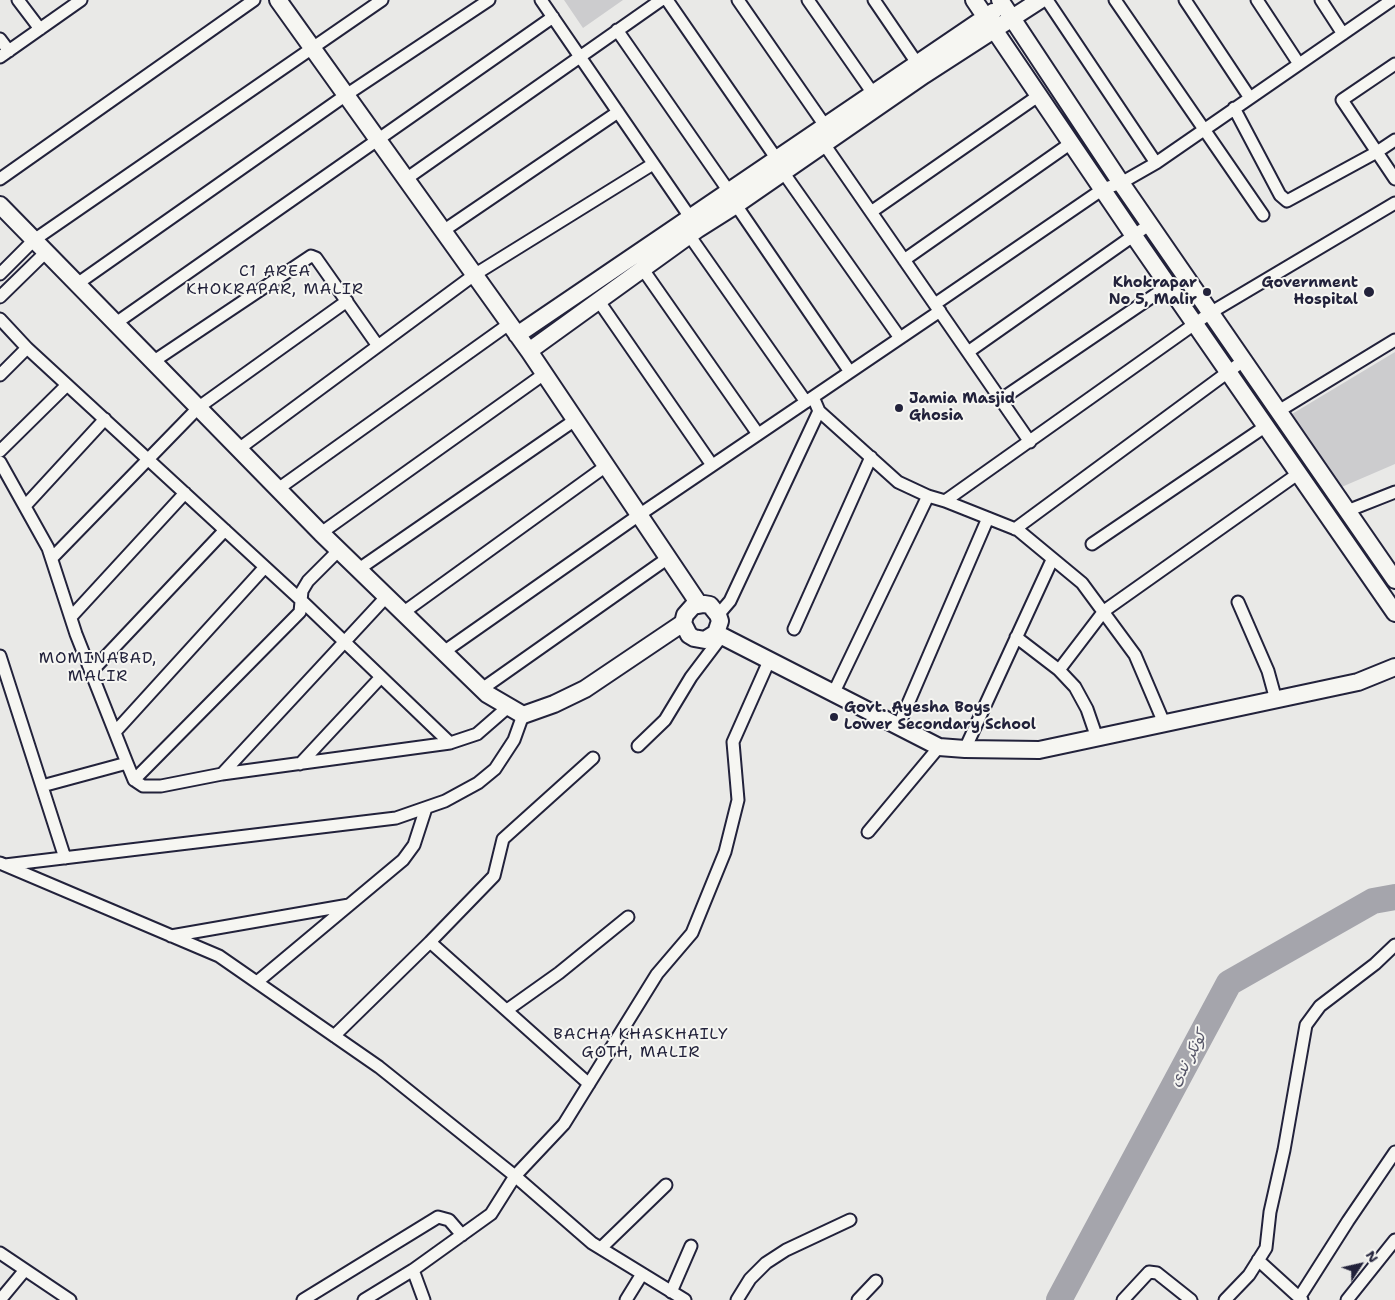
<!DOCTYPE html>
<html>
<head>
<meta charset="utf-8">
<style>
	body { margin:0 }
	#map { position:relative; width:1395px; height:1300px; overflow:hidden; background:#e9e9e7; font-family:"Shantell Sans",sans-serif }
	canvas { display:block }
	.north { position:absolute; left:1335px; top:1240px; width:50px; height:50px; -webkit-text-stroke:4px #f6f6f2; paint-order:stroke; rotate:55deg; font-size:14px; font-weight:700; line-height:20px; text-align:center; color:#22223b }
	.north::after { content:''; display:block; margin:auto; width:18px; height:22px; background:#22223b; clip-path:polygon(50% 0,100% 100%,50% 72%,0 100%) }
</style>
</head>
<body>
<div id="map">
<canvas width="1395" height="1300"></canvas>
<div class="north">N</div>
</div>
<script>
const c = document.querySelector('canvas').getContext('2d');
c.lineJoin = 'round';
function fillPath(path, color) { c.fillStyle = color; c.fill(path, 'evenodd'); }
const shape = rows => new Path2D(rows.map(r => 'M' + r).join(''));
function stroke(path, color, width, dash) { c.strokeStyle = color; c.lineWidth = width; c.lineCap = dash ? 'butt' : 'round'; c.setLineDash(dash || []); c.stroke(path); }
function drawText(font, color, halo, rows, align = 'center') {
  c.font = font + ' "Shantell Sans","Playpen Sans Arabic",sans-serif'; c.lineWidth = 4; c.setLineDash([]); c.textBaseline = 'middle'; c.strokeStyle = halo; c.fillStyle = color; for (const [text, x, y, turn = 0] of rows) {
    c.save(); c.translate(x, y); c.rotate((+turn || 0) * Math.PI / 180); c.textAlign = isNaN(turn) ? turn : align; if (halo) c.strokeText(text, 0, 0); c.fillText(text, 0, 0); c.restore();
  }
}
fillPath(shape([
	[564,0,623,0,583,28],
	[1395,352,1395,464,1337,489,1287,417]
]), '#ccccce');
stroke(shape([
	[1059,1300,1229,983,1373,901,1395,897]
]), '#a5a5ac', 26);
const street = shape([
	[18,0,40,29],
	[541,0,694,223],
	[667,0,776,158],
	[738,0,828,130],
	[808,0,872,92],
	[874,0,921,69],
	[1047,0,1156,163],
	[1115,0,1263,215],
	[1185,0,1250,98],
	[1257,0,1299,64],
	[1321,0,1343,34],
	[617,30,728,190],
	[0,39,9,51],
	[0,57,81,0],
	[1395,64,1342,100,1395,179],
	[1234,108,1280,195,1287,201,1377,152,1395,140],
	[824,144,1030,442],
	[783,172,900,338],
	[0,179,254,0],
	[406,179,661,0],
	[736,205,850,372],
	[871,212,1038,96],
	[443,231,618,112],
	[689,235,806,402],
	[904,260,1071,143],
	[642,268,758,434],
	[0,274,34,240,382,0],
	[77,284,346,95,489,0],
	[0,297,46,252],
	[598,300,712,465],
	[935,304,1103,189,1121,183,1156,163,1392,0],
	[0,319,27,348,303,602,450,743],
	[116,323,553,17],
	[968,352,1150,224],
	[154,361,311,256,316,258,378,346],
	[0,375,27,348],
	[813,397,819,411,898,482,928,496,945,501,1018,530,1082,583,1135,655,1164,723],
	[1000,400,1168,286],
	[1277,412,1395,340],
	[240,448,474,275,653,164],
	[0,451,67,385],
	[0,462,48,548,76,634,127,763,134,780,143,786,161,786,222,774,450,743,477,734,508,707],
	[278,489,509,324],
	[945,501,1210,313,1395,203],
	[25,506,105,419],
	[1347,511,1395,492],
	[1015,529,1243,361],
	[321,533,544,374],
	[1092,544,1266,426],
	[52,558,199,407,347,301],
	[359,569,575,420],
	[1238,602,1268,671,1276,700],
	[404,612,606,466],
	[718,615,730,601,819,411],
	[71,617,185,493],
	[794,629,871,457],
	[1016,637,1059,670,1075,687,1087,709,1097,738],
	[445,651,639,515,940,311],
	[0,656,65,858],
	[1059,670,1104,611,1299,473],
	[91,672,225,530],
	[482,689,668,558],
	[833,694,928,496],
	[898,727,988,518],
	[115,732,265,567],
	[638,746,665,720,691,677,722,636],
	[965,749,1052,560],
	[300,764,381,677],
	[222,774,387,596],
	[134,780,300,612,302,591,308,581,339,550],
	[42,786,127,763],
	[868,832,939,747],
	[0,863,219,956,379,1067,515,1176,592,1243,685,1300],
	[5,865,396,818,445,801,478,783,495,769,514,740,523,715],
	[171,936,349,905],
	[430,942,589,1084],
	[257,982,403,860,414,845,426,808],
	[507,1010,559,973,628,917],
	[334,1036,430,942,494,876,503,839,593,758],
	[601,1248,666,1185],
	[0,1253,70,1300],
	[1258,1260,1302,1300],
	[413,1270,424,1300],
	[671,1292,691,1246],
	[1299,1298,1348,1221,1395,1152],
	[0,1300,25,1270],
	[303,1300,438,1217,449,1220,462,1235],
	[364,1300,413,1270,491,1214,515,1176,564,1124,657,974,692,933,725,852,738,800,733,742,769,661],
	[626,1300,642,1274],
	[737,1300,750,1279,766,1263,786,1250,850,1220],
	[858,1300,876,1281],
	[1123,1300,1149,1272,1157,1273,1191,1300],
	[1225,1300,1249,1275,1266,1248,1270,1212,1284,1150,1306,1025,1320,1006,1375,964,1395,945],
	[1347,1300,1395,1240]
]);
const secondary = shape([
	[278,0,529,351,699,604],
	[974,0,1134,236,1395,613],
	[1000,0,1121,183,1395,580],
	[0,205,321,533,487,694,523,715,554,704,585,689,683,623,685,615,693,606,704,604,710,605,718,615,720,621,716,633,705,640,694,638,689,635,683,623],
	[517,335,993,12],
	[529,351,698,229,736,205,924,75,1040,0],
	[716,633,939,747,965,749,1039,750,1358,682,1395,667]
]);
stroke(street, '#22223b', 15);
stroke(secondary, '#22223b', 20);
stroke(street, '#f6f6f2', 11);
stroke(secondary, '#f6f6f2', 16);
for (const [x, y, r, color] of [
	[1207,292,5,"#22223b"],
	[1369,292,6,"#22223b"],
	[899,408,5,"#22223b"],
	[834,717,5,"#22223b"]
]) { const dot = new Path2D(); dot.arc(x, y, r, 0, 2 * Math.PI); c.fillStyle = color; c.fill(dot); stroke(dot, '#f6f6f2', 2); }
drawText('bold 15px', '#22223b', '#f6f6f2', [
	["Khokrapar",1197,283],
	["No 5, Malir",1197,300],
	["Government",1358,283],
	["Hospital",1358,300],
	["Jamia Masjid",909,399,"left"],
	["Ghosia",909,416,"left"],
	["Govt. Ayesha Boys",844,708,"left"],
	["Lower Secondary School",844,725,"left"]
], 'right');
c.letterSpacing = '1px';
drawText('16px', '#22223b', '#f6f6f2', [
	["C1 AREA",275,272],
	["KHOKRAPAR, MALIR",275,290],
	["MOMINABAD,",98,659],
	["MALIR",98,677],
	["BACHA KHASKHAILY",641,1035],
	["GOTH, MALIR",641,1053]
]);
c.letterSpacing = '0px';
drawText('italic 16px', '#565668', '#f6f6f2', [
	["کونکر ندی",1189,1059,-62]
]);
</script>
</body>
</html>
